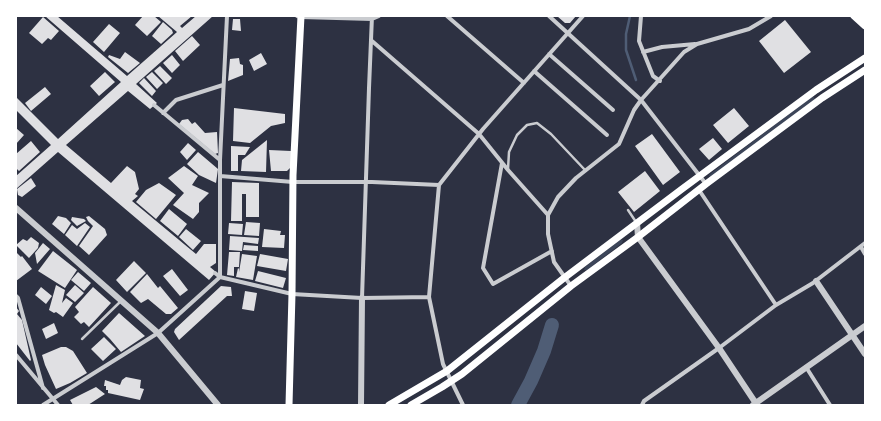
<!DOCTYPE html>
<html>
<head>
<meta charset="utf-8">
<style>
	body { margin:0 }
	#map { position:relative; width:881px; height:421px; overflow:hidden; background:#2d3142; font-family:Inter,sans-serif }
	canvas { display:block }
	.frame { position:absolute; inset:0; border:17px solid #fff; pointer-events:none }
</style>
</head>
<body>
<div id="map">
<canvas width="881" height="421"></canvas>
<div class="frame"></div>
</div>
<script>
const c = document.querySelector('canvas').getContext('2d');
c.lineJoin = 'round';
function fillPath(path, color) { c.fillStyle = color; c.fill(path, 'evenodd'); }
const shape = rows => new Path2D(rows.map(r => 'M' + r).join(''));
function stroke(path, color, width, dash) { c.strokeStyle = color; c.lineWidth = width; c.lineCap = dash ? 'butt' : 'round'; c.setLineDash(dash || []); c.stroke(path); }
fillPath(shape([
	[813,96,815,99,711,177,709,176,710,174],
	[620,240,623,240,622,243,587,270,584,270,585,267]
]), '#3c4559');
stroke(shape([
	[630,16,626,34,626,50,636,80]
]), '#4f5d75', 2.5);
stroke(shape([
	[518,405,531,381,544,351,552,325]
]), '#4f5d75', 14);
fillPath(shape([
	[45,16,57,16,127,76,177,32,158,16,192,16,180,26,182,28,196,16,213,16,136,84,157,103,150,109,128,91,66,145,111,183,127,166,135,172,139,189,135,194,138,196,132,201,196,254,204,244,216,244,216,263,210,267,216,272,209,280,58,152,16,189,16,176,51,145,16,110,16,97,58,139,121,82],
	[143,16,154,16,161,22,147,36,135,25],
	[557,16,576,16,570,23,565,23],
	[43,17,59,31,51,40,48,38,42,44,29,33],
	[233,19,240,19,241,31,232,30],
	[785,20,811,52,784,73,759,41],
	[163,22,172,30,173,33,161,44,152,36],
	[109,24,120,33,104,52,93,42],
	[192,36,200,45,183,61,175,51],
	[125,52,140,63,128,73,108,57,109,55,120,59],
	[261,53,267,64,254,71,249,60],
	[172,55,180,65,172,73,163,63],
	[239,58,240,64,243,65,243,75,228,81,230,59],
	[160,66,172,78,166,84,154,71],
	[105,72,115,82,99,96,90,86],
	[152,72,163,83,157,89,146,77],
	[144,78,156,91,152,96,139,83],
	[45,87,51,94,31,111,25,103],
	[234,108,285,114,285,123,271,126,250,143,233,141],
	[734,108,749,126,728,143,713,125],
	[188,119,192,124,195,122,205,133,217,132,218,153,215,154,179,124,182,120],
	[16,128,24,135,16,144],
	[652,134,680,172,663,185,635,146],
	[713,138,722,149,709,160,699,149],
	[267,140,266,172,241,171,242,160],
	[31,141,40,152,19,171,16,168,16,154],
	[188,143,196,150,187,160,180,152],
	[231,146,250,147,245,155,238,155,238,171,231,171],
	[269,150,291,151,291,167,287,171,271,171],
	[198,152,218,169,216,183,199,175,187,164],
	[184,166,198,176,192,185,209,193,199,203,199,212,193,219,173,205,184,193,168,178],
	[645,171,660,191,634,212,618,192],
	[31,178,36,186,22,197,18,195,17,189],
	[232,182,259,183,259,217,246,217,246,194,242,194,242,221,231,221],
	[159,183,176,195,156,219,136,202,146,190],
	[169,209,187,224,178,236,160,221],
	[58,216,66,218,71,223,64,234,52,224],
	[89,216,105,229,107,235,89,255,79,246,93,226,88,221,86,217],
	[72,217,84,219,86,221,77,226,71,220],
	[246,222,260,223,259,236,244,235],
	[85,223,90,227,77,246,65,235,72,225,77,229],
	[229,223,243,224,242,235,228,234],
	[186,229,201,241,193,250,179,237],
	[264,229,281,231,280,235,285,235,284,248,262,247],
	[230,236,259,238,258,244,243,242,242,251,229,250],
	[31,237,39,243,38,248,29,258,16,245,23,239,27,241],
	[43,243,50,249,37,264,35,253],
	[244,245,258,246,258,251,243,250],
	[53,251,77,270,65,288,38,271],
	[16,252,21,257,22,256,32,269,16,281],
	[229,252,240,252,239,267,234,267,234,276,227,275],
	[242,254,257,256,253,280,236,277,238,268,239,269,239,272],
	[260,254,288,259,286,271,257,266],
	[134,261,146,273,127,292,116,280],
	[172,269,188,290,180,296,163,276],
	[258,271,286,278,283,288,255,281],
	[78,272,91,283,84,291,71,280],
	[147,274,158,288,160,286,178,308,171,314,166,314,148,299,141,303,130,292],
	[56,285,65,290,62,303,66,298,73,303,63,317,56,312,54,313,49,310],
	[75,285,84,293,75,302,66,295],
	[221,286,231,287,232,296,227,296,179,340,174,332,175,329],
	[41,287,52,296,46,304,35,295],
	[93,287,111,303,89,327,84,322,81,324,74,317,79,312,75,307],
	[245,291,257,293,254,311,242,309],
	[16,307,19,311,17,314,22,320,31,360,30,361,16,343],
	[119,313,145,336,121,352,110,339,102,331],
	[54,323,58,333,46,339,42,329],
	[104,337,116,349,103,361,91,349],
	[61,347,66,347,73,351,87,373,70,383,56,389,45,365,42,355],
	[126,377,141,380,140,388,144,389,140,400,108,393,108,390,106,390,106,386,104,386,105,380,120,385,122,380],
	[96,387,105,394,88,405,73,405,70,400]
]), '#e0e0e3');
stroke(shape([
	[508,169,509,152,517,135,527,125,537,123,551,134,585,170],
	[628,210,636,222],
	[82,339,121,301]
]), '#caccd0', 2.5);
stroke(shape([
	[297,16,301,17,372,19,379,16],
	[447,16,524,83],
	[549,16,641,100,706,184],
	[641,16,639,41,653,76,660,81],
	[372,41,479,134,508,170,548,215],
	[643,52,662,47,695,44],
	[549,54,613,110],
	[534,71,607,135],
	[154,105,220,160],
	[163,113,176,100,223,85],
	[502,163,483,268,493,284,552,251],
	[220,176,293,182,372,182,439,185],
	[699,190,776,305],
	[861,247,865,254],
	[215,273,220,277,292,294,362,298,429,297],
	[571,286,554,262,548,234,548,215,558,197,576,178,619,144,634,110,641,100,684,52,697,44,749,29,771,16],
	[16,296,18,298,43,388],
	[362,298,369,88,372,16],
	[16,355,58,405],
	[806,367,830,405],
	[43,405,158,333,220,277,220,160,227,16],
	[463,405,443,364,429,297,439,185,483,129,583,16],
	[642,405,644,401,719,348,776,305,813,283,865,243]
]), '#caccd0', 4);
stroke(shape([
	[16,208,158,333,218,405],
	[637,223,638,237,719,348,757,405],
	[816,281,865,354],
	[361,405,362,298],
	[753,405,865,326]
]), '#caccd0', 6);
stroke(shape([
	[854,16,865,26],
	[862,16,865,19],
	[289,405,292,294,293,175,301,16],
	[389,405,447,371,564,278,682,189,816,90,865,58],
	[411,405,442,387,462,374,571,286,638,237,706,184,822,98,865,70]
]), '#fff', 7);
</script>
</body>
</html>
